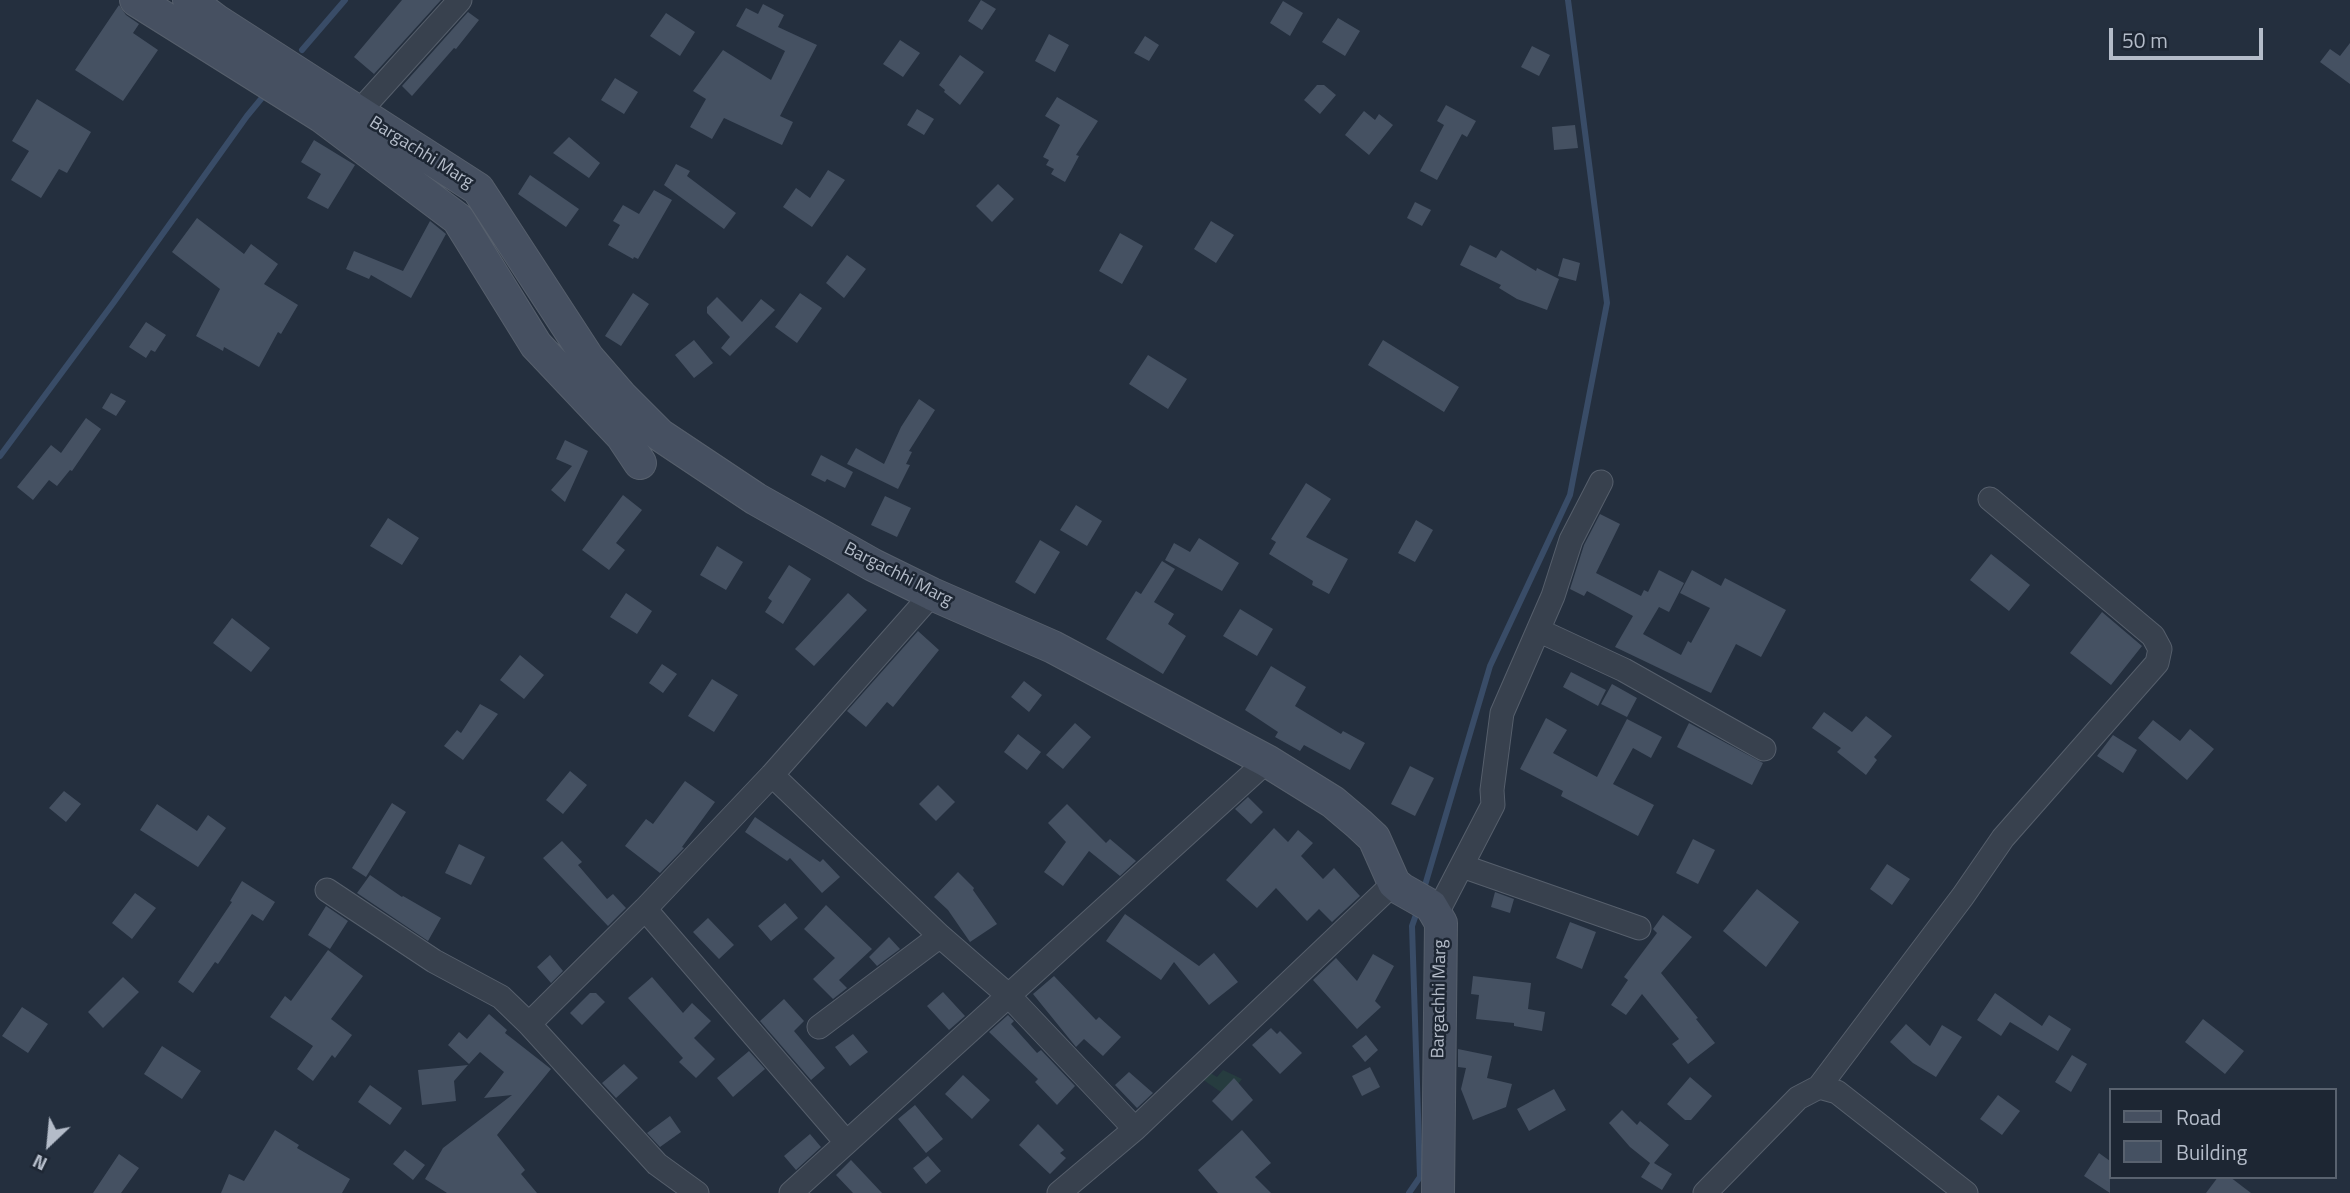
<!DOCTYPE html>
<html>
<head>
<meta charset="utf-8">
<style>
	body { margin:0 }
	#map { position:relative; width:2350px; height:1193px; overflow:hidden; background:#242f3e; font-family:"Titillium Web",sans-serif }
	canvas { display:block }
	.legend { position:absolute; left:2109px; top:1088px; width:228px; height:91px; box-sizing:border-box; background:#1d2633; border:2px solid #59626f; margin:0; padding:9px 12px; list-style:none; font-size:21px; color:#b4bcc9 }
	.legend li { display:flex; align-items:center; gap:14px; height:35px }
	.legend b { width:35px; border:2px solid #59626f }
	.north { position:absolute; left:14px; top:1109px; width:70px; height:70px; -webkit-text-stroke:5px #1d2633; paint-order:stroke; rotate:206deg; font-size:19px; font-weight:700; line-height:28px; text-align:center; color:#b4bcc9 }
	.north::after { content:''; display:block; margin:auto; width:24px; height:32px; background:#b4bcc9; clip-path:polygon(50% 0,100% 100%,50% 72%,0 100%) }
	.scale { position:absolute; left:2109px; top:28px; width:154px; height:32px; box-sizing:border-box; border:4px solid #b4bcc9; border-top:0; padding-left:9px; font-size:21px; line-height:24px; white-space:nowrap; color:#b4bcc9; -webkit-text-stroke:5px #1d2633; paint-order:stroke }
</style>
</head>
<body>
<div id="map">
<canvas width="2350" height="1193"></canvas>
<ul class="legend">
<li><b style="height:9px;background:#465061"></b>Road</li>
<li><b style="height:19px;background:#455162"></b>Building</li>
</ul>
<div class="north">N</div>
<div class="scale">50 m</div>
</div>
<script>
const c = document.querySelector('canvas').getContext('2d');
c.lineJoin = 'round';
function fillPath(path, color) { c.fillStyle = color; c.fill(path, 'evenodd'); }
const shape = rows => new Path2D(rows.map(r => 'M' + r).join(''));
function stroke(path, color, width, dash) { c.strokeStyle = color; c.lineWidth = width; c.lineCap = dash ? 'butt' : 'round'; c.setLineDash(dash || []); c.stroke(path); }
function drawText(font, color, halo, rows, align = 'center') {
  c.font = font + ' "Titillium Web",sans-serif'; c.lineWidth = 5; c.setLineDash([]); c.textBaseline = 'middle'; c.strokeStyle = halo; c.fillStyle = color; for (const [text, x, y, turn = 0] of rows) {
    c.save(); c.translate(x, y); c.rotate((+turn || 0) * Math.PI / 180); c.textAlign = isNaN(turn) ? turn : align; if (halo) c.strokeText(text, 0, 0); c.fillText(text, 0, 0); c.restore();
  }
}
fillPath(shape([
	[1223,1070,1242,1079,1228,1097,1202,1079,1207,1071,1217,1077]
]), '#263c3f');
stroke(shape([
	[302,50,345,0],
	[0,456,114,302,247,116,266,93],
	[1423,892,1490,666,1570,495,1607,303,1568,0],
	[1409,1193,1420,1177,1412,926,1418,909]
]), '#394c67', 6);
fillPath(shape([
	[402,0,441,0,374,74,354,57],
	[981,0,996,9,982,30,968,21],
	[1283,1,1303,13,1290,36,1270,23],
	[763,4,784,15,778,27,817,45,780,116,793,122,782,145,724,118,712,139,690,127,706,99,693,91,723,50,771,80,785,51,736,26,746,8,758,14],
	[119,5,126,15,139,24,133,33,158,50,123,101,75,70],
	[468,12,479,20,456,49,454,48,412,96,402,86],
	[666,13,695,32,680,56,650,36],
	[1338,18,1360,31,1345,56,1322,42],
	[1049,34,1069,45,1055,72,1035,61],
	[1145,36,1159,45,1149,61,1134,53],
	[900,40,920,53,903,77,883,64],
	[2350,43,2350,84,2320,62,2330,49,2340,56],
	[1532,46,1550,55,1539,76,1521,67],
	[960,55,984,72,960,105,944,92,945,90,939,85],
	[615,78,638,92,624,114,601,100],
	[1317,85,1324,85,1336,95,1320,114,1304,100],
	[1057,97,1098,121,1076,155,1079,156,1065,182,1051,174,1054,169,1046,165,1049,160,1043,157,1060,125,1045,116],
	[37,99,91,132,67,173,59,169,41,198,11,180,29,151,12,141],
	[1446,105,1476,121,1467,137,1462,134,1437,180,1420,171,1444,125,1437,121],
	[917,109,934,119,924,135,907,125],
	[1364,111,1375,120,1379,114,1393,125,1369,155,1345,135],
	[1575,125,1578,148,1554,150,1552,127],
	[569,137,600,163,589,178,553,153],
	[314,140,355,165,328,209,307,198,321,174,301,162],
	[676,164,690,171,687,176,736,213,724,229,664,185],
	[828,170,845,180,812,227,783,207,796,188,810,198],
	[530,175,579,209,566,227,518,194],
	[998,184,1014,199,992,222,976,206],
	[654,190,672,200,638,259,634,257,633,259,608,245,620,225,613,221,623,205,639,214],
	[1415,202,1431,210,1422,226,1407,218],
	[197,218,244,254,251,244,278,264,264,284,298,305,281,334,278,332,259,367,224,347,223,351,196,336,220,289,172,252],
	[430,221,446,234,411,298,371,275,369,279,346,269,354,251,403,271],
	[1211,221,1234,235,1216,263,1194,249],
	[1120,233,1143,246,1122,284,1099,271],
	[1470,245,1496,258,1501,250,1536,271,1537,268,1559,279,1547,310,1517,299,1499,288,1501,285,1460,265],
	[847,255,866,269,844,298,826,283],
	[1563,258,1580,263,1576,281,1558,276],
	[633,293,649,304,621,346,605,336],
	[800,293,822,308,797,343,775,327],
	[717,297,742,322,761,299,775,310,730,356,721,348,730,337,707,313,707,307],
	[146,322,166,335,155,352,151,350,146,358,129,347],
	[694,340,713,363,694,378,675,355],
	[1383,340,1459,387,1444,412,1368,365],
	[1148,355,1187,379,1168,409,1129,384],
	[111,393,126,401,116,416,102,408],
	[919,399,935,410,909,451,912,452,906,464,910,465,898,489,847,464,856,448,884,464,901,427],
	[86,418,101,429,72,471,70,470,57,486,49,480,33,500,17,487,51,445,61,453],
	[565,440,588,451,565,502,551,490,572,466,556,459],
	[821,455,853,472,845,488,827,479,825,482,811,475],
	[1306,483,1331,499,1306,537,1348,559,1329,594,1312,585,1313,581,1269,554,1276,542,1271,539],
	[623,495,642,510,616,543,625,550,609,570,582,550],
	[885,496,911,508,897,537,871,525],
	[1076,505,1102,521,1087,546,1060,530],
	[1600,514,1620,524,1596,573,1641,596,1644,590,1648,592,1659,570,1684,583,1669,612,1659,607,1643,634,1681,655,1688,641,1691,643,1710,608,1680,593,1692,570,1721,586,1725,578,1786,610,1761,657,1736,644,1711,693,1615,647,1633,616,1587,591,1584,596,1570,589,1584,545],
	[388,518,419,538,402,565,370,546],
	[1416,520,1433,530,1415,562,1398,553],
	[1199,538,1239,563,1222,591,1165,560,1174,543,1190,552],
	[1040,540,1060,552,1035,594,1015,582],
	[717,546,743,562,726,590,700,575],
	[1991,554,2030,585,2009,611,1970,580],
	[1162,561,1175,569,1154,602,1174,614,1168,624,1186,636,1163,674,1106,639,1136,591,1141,594],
	[789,565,811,579,783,624,765,612,772,601,768,598],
	[626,593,652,611,637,634,610,617],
	[848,593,867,610,814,666,795,649],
	[1240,609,1273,629,1257,656,1223,636],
	[2102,612,2142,646,2111,685,2070,653],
	[232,618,270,648,251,672,213,643],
	[918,631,939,650,893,707,887,702,866,727,847,711],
	[520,655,544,675,524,699,500,680],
	[662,664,677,674,663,693,649,683],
	[1271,666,1306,687,1295,706,1341,734,1343,731,1365,743,1350,770,1304,745,1300,751,1275,737,1278,732,1245,710],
	[1571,672,1606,690,1598,706,1563,687],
	[712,679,738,695,714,732,688,716],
	[1024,681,1042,695,1029,712,1011,697],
	[1612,684,1637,698,1627,717,1601,704],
	[480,704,498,714,463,760,444,746,457,730,461,733],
	[1824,712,1852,732,1866,716,1892,736,1874,757,1877,760,1866,775,1837,752,1841,748,1812,728],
	[1546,718,1567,730,1553,753,1597,777,1627,719,1662,737,1651,758,1633,748,1613,784,1654,805,1638,836,1561,796,1563,791,1520,769],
	[2153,720,2180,741,2190,729,2214,749,2187,780,2138,738],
	[1075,723,1091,737,1063,769,1046,755],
	[1689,723,1763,763,1752,785,1677,747],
	[1018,734,1041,752,1027,770,1004,752],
	[2113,735,2137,750,2123,773,2097,756],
	[1410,766,1434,778,1415,816,1391,804],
	[570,771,587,785,563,814,546,800],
	[685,781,715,802,682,847,684,848,660,873,625,846,646,819,653,824],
	[938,785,955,802,936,821,919,804],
	[64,791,81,804,66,822,49,808],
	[1248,797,1263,812,1251,824,1235,809],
	[392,803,406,812,366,877,352,868],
	[157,804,197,831,208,815,226,828,198,867,140,830],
	[1067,804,1106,843,1110,839,1136,861,1120,876,1089,851,1063,886,1044,872,1066,842,1048,823],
	[755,817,820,862,823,859,840,877,822,893,790,858,787,861,745,832],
	[1274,828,1288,842,1298,830,1313,843,1301,856,1323,879,1334,868,1360,896,1332,922,1319,909,1307,921,1276,888,1257,908,1226,880],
	[1693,839,1715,850,1698,884,1676,873],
	[562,841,582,862,578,865,607,899,613,894,626,908,608,926,543,858],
	[459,844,485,857,471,885,445,873],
	[1887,864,1910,879,1892,905,1870,889],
	[958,872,974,888,973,890,997,924,970,942,948,910,934,897],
	[370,875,402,897,403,896,441,918,428,941,357,893],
	[242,881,275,902,263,921,252,914,218,964,215,962,193,993,178,982,232,902,230,901],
	[1757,889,1799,922,1766,967,1723,931],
	[1495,892,1514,899,1510,913,1491,907],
	[135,893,156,908,132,939,112,923],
	[785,903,798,918,771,941,758,926],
	[826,905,872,949,839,980,847,988,833,999,813,979,835,958,804,929],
	[326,906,348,921,330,949,308,935],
	[1125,914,1199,966,1214,953,1238,982,1209,1005,1174,962,1161,980,1106,941],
	[1663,915,1692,937,1661,973,1698,1018,1696,1019,1715,1043,1688,1064,1672,1044,1679,1039,1642,994,1626,1015,1611,1005,1628,980,1624,977,1657,933,1653,929],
	[708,918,734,945,719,959,693,932],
	[1570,922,1596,932,1582,969,1556,958],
	[889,937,900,949,877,966,869,957],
	[328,950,363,976,331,1019,352,1035,335,1058,332,1055,313,1081,297,1069,313,1046,270,1017,285,996,291,1001],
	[1373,954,1394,966,1375,1001,1381,1007,1357,1029,1313,980,1336,958,1357,981],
	[550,955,563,971,551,983,537,967],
	[1054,976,1096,1020,1099,1017,1121,1037,1103,1056,1084,1039,1076,1047,1033,994],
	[1473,976,1531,983,1528,1009,1545,1012,1542,1031,1514,1026,1514,1023,1476,1019,1479,995,1471,994],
	[123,977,139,992,103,1028,88,1012],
	[652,977,683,1013,692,1003,711,1021,694,1038,715,1059,696,1078,679,1062,683,1058,628,998],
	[943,992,965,1016,949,1030,927,1006],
	[590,993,596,993,605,1002,582,1025,570,1013],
	[1995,993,2042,1026,2049,1015,2071,1029,2058,1051,2010,1022,2001,1036,1977,1020],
	[784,999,804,1021,794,1031,825,1068,811,1080,760,1021],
	[22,1007,48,1024,28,1053,2,1036],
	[489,1014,507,1030,505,1033,551,1069,497,1135,525,1170,521,1174,537,1193,447,1193,425,1179,443,1148,512,1095,484,1098,504,1072,480,1052,469,1064,448,1045,459,1032,467,1039],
	[1008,1015,1014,1021,1011,1024,1037,1053,1041,1050,1075,1086,1057,1105,1035,1082,1038,1079,989,1032],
	[2203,1019,2244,1051,2225,1074,2185,1042],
	[1906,1024,1930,1046,1942,1025,1962,1037,1936,1077,1913,1063,1890,1042],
	[1271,1028,1277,1034,1280,1031,1302,1053,1280,1074,1252,1045],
	[853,1034,868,1052,850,1066,835,1047],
	[1366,1035,1378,1050,1365,1062,1352,1046],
	[162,1046,201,1071,182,1099,144,1074],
	[1458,1049,1492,1056,1487,1078,1512,1084,1506,1107,1473,1120,1461,1089,1466,1068,1458,1067],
	[749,1051,765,1069,733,1097,717,1078],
	[2072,1055,2087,1064,2071,1092,2055,1082],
	[624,1064,638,1078,616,1098,602,1083],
	[468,1065,454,1081,456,1101,422,1105,418,1070],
	[1370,1067,1380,1087,1362,1096,1352,1076],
	[1129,1072,1153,1093,1137,1108,1115,1085],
	[963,1075,990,1100,972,1119,945,1094],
	[1690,1077,1712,1096,1691,1120,1685,1120,1667,1104],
	[1234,1078,1253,1100,1232,1121,1212,1101],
	[370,1085,402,1108,390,1125,358,1102],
	[1554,1089,1566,1110,1529,1131,1517,1109],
	[1998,1095,2020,1111,2002,1135,1980,1119],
	[915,1105,943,1139,926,1153,898,1119],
	[1622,1110,1637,1125,1640,1121,1669,1145,1654,1163,1672,1174,1662,1190,1641,1177,1650,1163,1630,1147,1609,1123],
	[670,1116,681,1132,660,1147,647,1133],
	[1038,1124,1064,1150,1060,1153,1066,1158,1050,1174,1019,1145],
	[275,1130,299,1145,297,1148,350,1179,342,1193,221,1193,229,1174,244,1181],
	[1242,1130,1271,1163,1255,1177,1271,1193,1218,1193,1198,1170],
	[810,1134,821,1147,796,1170,784,1156],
	[405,1150,425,1165,413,1180,393,1164],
	[2099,1153,2110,1161,2110,1193,2084,1176],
	[119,1154,139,1168,121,1193,93,1193],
	[928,1156,941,1171,926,1184,913,1168],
	[851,1160,882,1193,853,1193,836,1175],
	[2218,1177,2230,1177,2251,1193,2206,1193]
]), '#455162');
const street = shape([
	[358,113,460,0],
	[1540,631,1624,670,1764,749],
	[772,775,940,936,1009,996,1135,1129],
	[1462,866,1639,928],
	[327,890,434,961,501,997,529,1024,657,1164,697,1193],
	[645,909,846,1142],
	[1437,913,1493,805,1492,790,1502,713,1553,596,1571,540,1601,482],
	[529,1024,645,909,772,775,932,594],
	[819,1027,940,936],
	[1819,1087,1963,896,2003,838,2157,663,2160,649,2153,636,1990,499],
	[791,1193,1267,761],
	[1059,1193,1135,1129,1394,883],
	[1705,1193,1798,1098,1819,1087,1837,1092,1966,1193]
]);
const secondary = shape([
	[136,0,321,116,458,219,536,345,622,436,640,463],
	[189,0,217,21,478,189,588,358,621,396,660,435,756,499,873,565,932,594,1053,647,1267,761,1333,802,1359,824,1374,838,1394,883,1401,889,1431,906,1441,923,1438,1193]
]);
stroke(street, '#565f6c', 25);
stroke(secondary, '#565f6c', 34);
stroke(street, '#38414e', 23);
stroke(secondary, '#465061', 32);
drawText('18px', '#b4bcc9', '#1d2633', [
	["Bargachhi Marg",421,153,32],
	["Bargachhi Marg",898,575,27],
	["Bargachhi Marg",1440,999,-89]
]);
</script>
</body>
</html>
